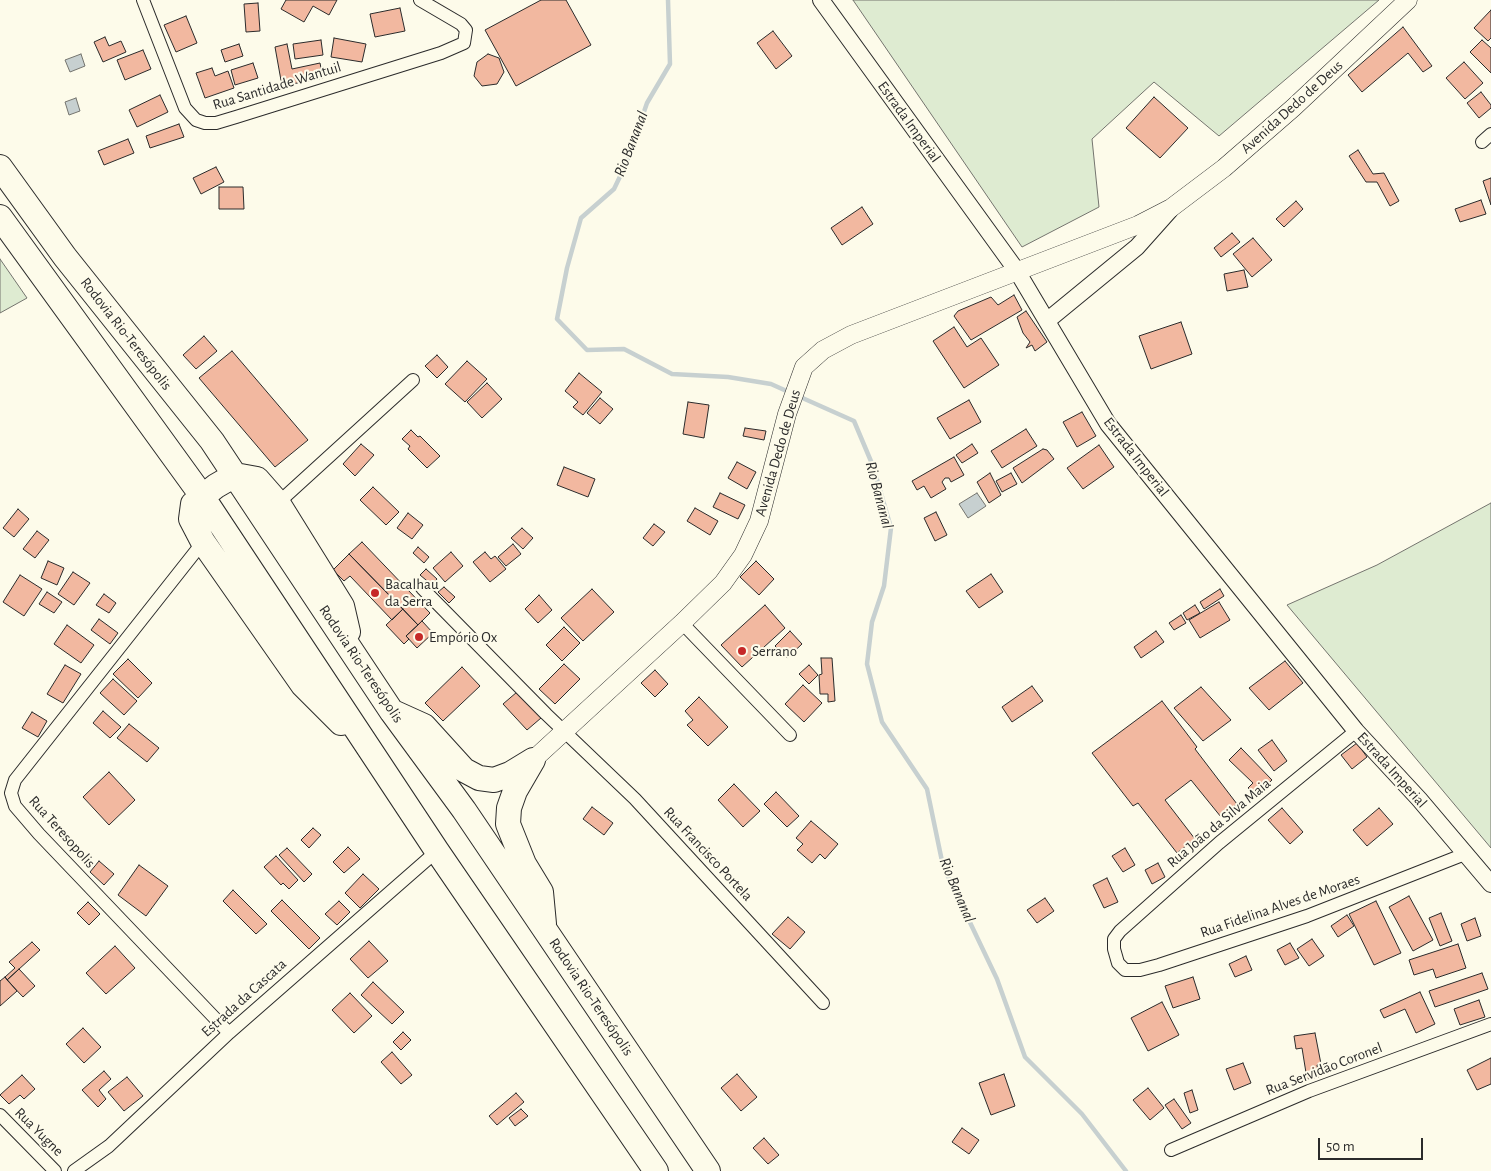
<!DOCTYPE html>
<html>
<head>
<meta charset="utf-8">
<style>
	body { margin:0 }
	#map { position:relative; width:1491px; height:1171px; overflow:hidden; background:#fdfbea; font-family:"Alegreya Sans",sans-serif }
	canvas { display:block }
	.scale { position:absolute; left:1318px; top:1138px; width:105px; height:22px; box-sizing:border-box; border:2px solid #2b2b2b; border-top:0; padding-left:6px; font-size:15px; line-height:18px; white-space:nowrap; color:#2b2b2b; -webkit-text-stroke:4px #fdfbea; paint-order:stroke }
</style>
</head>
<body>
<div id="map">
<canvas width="1491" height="1171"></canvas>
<div class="scale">50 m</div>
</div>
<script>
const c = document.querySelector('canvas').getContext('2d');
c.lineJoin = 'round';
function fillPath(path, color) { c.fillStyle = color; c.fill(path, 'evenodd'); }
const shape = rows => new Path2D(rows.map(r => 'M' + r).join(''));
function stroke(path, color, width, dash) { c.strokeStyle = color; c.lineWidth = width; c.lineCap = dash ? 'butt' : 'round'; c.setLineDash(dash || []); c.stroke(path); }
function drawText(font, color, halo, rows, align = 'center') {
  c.font = font + ' "Alegreya Sans",sans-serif'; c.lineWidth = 4; c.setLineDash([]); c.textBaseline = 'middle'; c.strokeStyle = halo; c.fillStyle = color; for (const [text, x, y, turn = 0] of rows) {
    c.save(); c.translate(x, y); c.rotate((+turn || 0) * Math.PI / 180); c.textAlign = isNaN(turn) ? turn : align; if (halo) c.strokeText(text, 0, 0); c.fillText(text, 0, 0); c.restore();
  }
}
const green = shape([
	[853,0,1379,0,1219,136,1154,82,1092,139,1099,207,1022,247,853,0],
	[0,259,27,298,0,313,0,259],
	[1491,503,1491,848,1287,605,1377,565,1491,503]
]);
fillPath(green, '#deebd1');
stroke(green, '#74746e', 1);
const water = shape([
	[81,54,85,66,70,72,65,60,81,54],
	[76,98,80,111,69,115,65,102,76,98],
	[977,493,986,506,968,518,959,504,977,493]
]);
fillPath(water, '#c7d0d0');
stroke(water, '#74746e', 1);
stroke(shape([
	[668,0,670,64,647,103,626,164,614,189,581,218,567,268,557,319,587,350,624,349,672,374,728,377,771,384,791,393],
	[798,396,854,421,873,466,891,528,884,586,872,622,867,664,882,722,927,789,943,866,997,979,1025,1057,1082,1114,1126,1171]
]), '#c7d0d0', 4.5);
const building = shape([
	[286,0,337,0,329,15,313,6,304,22,281,9,286,0],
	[541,0,566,0,591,45,516,86,485,30,541,0],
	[258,3,260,31,246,32,244,4,258,3],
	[400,8,405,31,375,37,370,14,400,8],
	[1491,10,1491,38,1488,41,1474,28,1491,10],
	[186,16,197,43,176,52,164,25,186,16],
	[1403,27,1432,66,1423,72,1408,53,1362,92,1348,75,1403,27],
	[773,31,792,56,776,69,757,43,773,31],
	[105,37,109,46,121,41,126,52,103,62,94,42,105,37],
	[334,38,366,44,362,62,331,57,334,38],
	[321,40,323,55,295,59,293,44,321,40],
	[1482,40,1491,48,1491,73,1470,52,1482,40],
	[239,44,243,56,225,62,221,50,239,44],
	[287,44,292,69,320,63,323,78,282,86,275,47,287,44],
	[143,50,151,69,125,80,117,60,143,50],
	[488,54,499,58,504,72,497,84,482,86,474,76,477,62,488,54],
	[1464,62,1483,83,1465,99,1446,78,1464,62],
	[253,63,258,78,235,85,231,70,253,63],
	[212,68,215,76,228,71,234,88,205,98,196,73,212,68],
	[1481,92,1491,105,1491,108,1479,118,1467,103,1481,92],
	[160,95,168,112,137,127,129,110,160,95],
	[1154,97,1188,128,1160,158,1126,128,1154,97],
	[179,124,184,137,150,148,146,136,179,124],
	[128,139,134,153,104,165,98,151,128,139],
	[1358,150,1373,174,1384,173,1399,201,1390,206,1377,182,1366,182,1349,156,1358,150],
	[216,167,224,182,201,194,193,178,216,167],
	[1491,178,1491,205,1483,181,1491,178],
	[219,187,243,187,244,209,219,209,219,187],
	[1481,200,1486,214,1460,222,1455,209,1481,200],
	[1296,201,1303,209,1284,227,1276,219,1296,201],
	[862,207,873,224,842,245,831,228,862,207],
	[1232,233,1240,242,1221,257,1214,248,1232,233],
	[1253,238,1272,260,1252,277,1233,254,1253,238],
	[1244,270,1248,287,1227,291,1224,274,1244,270],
	[1014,295,1022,310,971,340,954,316,958,311,991,297,998,305,1014,295],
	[1026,311,1047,342,1035,351,1032,345,1026,348,1030,342,1023,333,1017,317,1026,311],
	[1181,322,1192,354,1151,369,1139,336,1181,322],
	[954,327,967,347,981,338,999,365,964,388,933,341,954,327],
	[204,336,217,351,196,369,183,355,204,336],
	[232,351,308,440,275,467,199,378,232,351],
	[437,355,448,367,437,378,425,366,437,355],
	[467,361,487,379,465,402,445,384,467,361],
	[579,373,602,392,583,415,573,407,578,402,565,391,579,373],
	[487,383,502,399,482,418,467,402,487,383],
	[600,398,613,409,600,424,587,413,600,398],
	[969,400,981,422,950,439,937,418,969,400],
	[688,402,709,405,704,438,683,434,688,402],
	[1082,412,1096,436,1077,447,1063,422,1082,412],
	[745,428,766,431,764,440,743,436,745,428],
	[1026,429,1037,446,1002,468,991,451,1026,429],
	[411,430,418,437,420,436,440,456,427,468,408,449,410,446,402,439,411,430],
	[361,444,374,455,355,476,343,464,361,444],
	[972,444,978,453,962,463,956,455,972,444],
	[1099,445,1114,467,1083,489,1067,468,1099,445],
	[1043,449,1047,450,1054,459,1022,483,1013,468,1043,449],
	[954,457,964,475,951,482,949,478,945,478,942,482,946,489,931,498,924,486,917,490,912,481,954,457],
	[737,462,756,472,747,489,728,478,737,462],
	[564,467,595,479,588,497,557,485,564,467],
	[990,473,1001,495,989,503,977,482,990,473],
	[1011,473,1017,484,1002,492,996,481,1011,473],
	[373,487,399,512,386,525,360,500,373,487],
	[720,493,745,505,738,519,713,507,720,493],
	[695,508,718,521,710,535,687,521,695,508],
	[18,509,29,519,14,537,3,528,18,509],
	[936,512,947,535,935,541,924,518,936,512],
	[408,513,423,525,412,539,397,528,408,513],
	[654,524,665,532,653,546,643,538,654,524],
	[522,528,533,538,523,549,511,538,522,528],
	[37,531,49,540,35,558,23,549,37,531],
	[362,542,430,613,418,625,349,554,362,542],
	[513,544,521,554,506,566,498,557,513,544],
	[418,547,429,557,424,563,413,553,418,547],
	[451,552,463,566,445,582,433,568,451,552],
	[485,552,491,559,495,556,506,569,490,582,473,562,485,552],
	[349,554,403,609,392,620,350,576,344,581,333,570,349,554],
	[48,561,64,568,57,585,41,578,48,561],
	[756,561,774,579,759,595,740,577,756,561],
	[426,569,437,579,432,585,420,575,426,569],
	[73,572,90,583,74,605,58,594,73,572],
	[991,574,1003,592,979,608,966,591,991,574],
	[20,575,42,589,24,616,3,602,20,575],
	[444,587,455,597,449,603,438,592,444,587],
	[592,589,614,612,583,641,561,618,592,589],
	[1220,589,1224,596,1204,609,1200,602,1220,589],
	[47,592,62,602,54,613,39,604,47,592],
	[104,594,116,603,109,613,96,605,104,594],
	[539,595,552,610,538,623,525,609,539,595],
	[1219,602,1230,620,1200,638,1189,620,1219,602],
	[765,605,785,628,742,667,721,645,765,605],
	[1195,605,1200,613,1187,620,1183,613,1195,605],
	[403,609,418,625,406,636,409,639,404,644,386,625,403,609],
	[1181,615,1186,623,1174,630,1169,623,1181,615],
	[99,619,118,633,110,644,91,630,99,619],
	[422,621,433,633,417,648,406,636,422,621],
	[67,625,94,645,81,663,54,644,67,625],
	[564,627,580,643,562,661,546,645,564,627],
	[790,631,802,644,787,658,775,646,790,631],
	[1156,631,1164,642,1141,658,1134,647,1156,631],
	[821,658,832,658,835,701,828,702,828,694,820,694,819,675,822,674,821,658],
	[128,659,152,683,138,698,113,674,128,659],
	[1285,661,1303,683,1269,710,1249,688,1285,661],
	[564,664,580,679,555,704,539,689,564,664],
	[65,665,81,674,63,703,47,694,65,665],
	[809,665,818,675,809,684,799,674,809,665],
	[462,667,480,686,443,721,425,703,462,667],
	[655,670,668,684,655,697,641,683,655,670],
	[113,679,137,701,124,715,100,693,113,679],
	[803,685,822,703,804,722,785,704,803,685],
	[1032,686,1043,701,1012,722,1002,707,1032,686],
	[1201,687,1231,720,1203,741,1174,708,1201,687],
	[517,692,541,718,527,730,503,704,517,692],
	[699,697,728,727,708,746,687,725,693,720,685,711,699,697],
	[1162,701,1197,747,1195,749,1237,804,1221,817,1191,780,1165,800,1195,839,1177,853,1138,803,1133,806,1092,753,1162,701],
	[103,711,121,727,110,738,93,723,103,711],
	[32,712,47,721,38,737,22,728,32,712],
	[129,724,159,748,147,762,117,738,129,724],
	[1272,740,1287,761,1274,771,1258,750,1272,740],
	[1357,743,1367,757,1352,769,1341,755,1357,743],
	[1241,748,1272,780,1256,795,1248,788,1253,783,1229,760,1241,748],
	[109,772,135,800,109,825,83,797,109,772],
	[734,784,760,811,743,827,718,800,734,784],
	[776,792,799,816,787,827,764,804,776,792],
	[592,807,613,823,604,835,583,819,592,807],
	[1282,808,1303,832,1290,844,1268,820,1282,808],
	[1379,808,1393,824,1367,846,1353,830,1379,808],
	[811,821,838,844,825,859,820,854,812,863,797,850,803,844,796,838,811,821],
	[313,828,321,835,309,848,301,840,313,828],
	[348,847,360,859,344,873,333,862,348,847],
	[287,848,312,874,304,882,279,855,287,848],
	[1125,848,1135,865,1123,872,1112,856,1125,848],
	[276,856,298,880,289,889,283,883,281,885,264,867,276,856],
	[99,861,114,874,104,885,90,872,99,861],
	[1158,863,1165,877,1152,884,1145,870,1158,863],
	[139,865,168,886,146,916,118,895,139,865],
	[363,874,379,889,360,908,345,893,363,874],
	[1107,878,1118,902,1104,908,1093,885,1107,878],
	[233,890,267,924,256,934,223,901,233,890],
	[1409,896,1433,940,1413,951,1389,907,1409,896],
	[1045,898,1054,911,1037,923,1027,910,1045,898],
	[282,900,320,938,309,949,271,911,282,900],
	[339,901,350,912,337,925,325,914,339,901],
	[1376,901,1401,953,1374,965,1349,914,1376,901],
	[88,902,100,914,89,925,77,913,88,902],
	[1441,913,1452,941,1440,946,1429,918,1441,913],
	[1347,915,1354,926,1338,937,1331,926,1347,915],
	[788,917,805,932,790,949,772,934,788,917],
	[1475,918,1481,936,1467,941,1461,924,1475,918],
	[1312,939,1324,956,1309,966,1297,949,1312,939],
	[369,941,388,961,368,978,350,959,369,941],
	[32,942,40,950,7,980,5,977,15,968,9,962,32,942],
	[1290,943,1299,958,1285,965,1277,950,1290,943],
	[1458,944,1466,968,1436,978,1433,969,1414,975,1409,960,1458,944],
	[115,946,135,968,106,994,86,973,115,946],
	[1246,956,1252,970,1235,977,1229,964,1246,956],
	[19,969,35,986,23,997,7,980,19,969],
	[1482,973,1488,989,1435,1007,1429,991,1482,973],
	[5,977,17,991,0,1006,0,981,5,977],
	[1193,977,1200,999,1173,1008,1165,986,1193,977],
	[373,982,404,1012,392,1024,361,995,373,982],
	[1420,992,1435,1024,1416,1033,1405,1009,1384,1018,1380,1010,1420,992],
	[350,993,372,1016,354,1033,332,1010,350,993],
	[1479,1000,1485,1017,1460,1025,1454,1009,1479,1000],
	[1162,1002,1179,1035,1148,1051,1131,1018,1162,1002],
	[83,1028,101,1047,84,1063,66,1044,83,1028],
	[403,1032,411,1040,401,1050,393,1042,403,1032],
	[1315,1033,1321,1064,1317,1065,1319,1077,1307,1079,1302,1048,1296,1049,1294,1036,1315,1033],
	[392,1052,412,1075,401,1084,381,1062,392,1052],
	[1491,1058,1491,1084,1477,1090,1467,1070,1491,1058],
	[1243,1063,1251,1083,1234,1090,1226,1069,1243,1063],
	[104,1071,111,1079,99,1090,106,1099,98,1107,82,1090,104,1071],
	[737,1074,757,1097,741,1111,721,1088,737,1074],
	[1004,1074,1015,1106,991,1115,979,1083,1004,1074],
	[22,1075,35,1089,24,1099,20,1095,9,1104,0,1095,22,1075],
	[127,1077,143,1096,124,1111,108,1092,127,1077],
	[1148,1088,1164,1108,1150,1120,1133,1100,1148,1088],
	[1192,1090,1198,1110,1190,1113,1184,1093,1192,1090],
	[516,1093,524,1102,497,1125,489,1116,516,1093],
	[1174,1099,1191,1123,1182,1129,1165,1105,1174,1099],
	[521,1109,528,1116,515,1126,509,1118,521,1109],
	[962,1128,979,1140,969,1154,952,1142,962,1128],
	[764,1138,779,1155,768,1164,753,1148,764,1138]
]);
fillPath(building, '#f2b8a0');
stroke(building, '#2b2b2b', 1);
const minor = shape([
	[143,0,185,108,196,120,205,123,216,123,236,117,441,53,464,43,466,30,461,24,420,0],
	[1482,142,1491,134],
	[278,503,413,380],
	[203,542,15,780,11,793,15,806,39,834,229,1033],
	[422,588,546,714,635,799,823,1003],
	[682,623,790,735],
	[1356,731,1219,843,1120,931,1114,939,1114,949,1118,963,1125,970,1140,970,1159,965,1307,916,1465,854],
	[0,1115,55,1171],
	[1171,1150,1309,1091,1491,1024],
	[74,1171,109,1146,229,1033,437,851]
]);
const tertiary = shape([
	[821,0,1017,271,1108,424,1356,731,1419,799,1491,884],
	[1048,320,1137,247,1170,210]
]);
const secondary = shape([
	[533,760,682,623,723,583,743,555,759,521,787,414,804,367,823,350,851,335,1138,225,1171,208,1224,168,1293,108,1408,0]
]);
const motorway = shape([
	[0,167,65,257,212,441,392,712,464,810,708,1171],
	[0,217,202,496,437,851,656,1171],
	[393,712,424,726,464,770,479,778,494,780,510,774,533,760],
	[341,723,303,685,203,542,191,519,193,504,216,486,235,475,257,479,278,503,342,606,348,632],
	[533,760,515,791,509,808,508,824,524,864,541,892,544,924]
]);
stroke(minor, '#2b2b2b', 14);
stroke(tertiary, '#2b2b2b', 18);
stroke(secondary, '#2b2b2b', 19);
stroke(motorway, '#2b2b2b', 26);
stroke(minor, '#fdfbea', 12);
stroke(tertiary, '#fdfbea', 16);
stroke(secondary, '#fdfbea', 18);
stroke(motorway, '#fdfbea', 24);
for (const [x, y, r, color] of [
	[375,593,5,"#c62828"],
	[419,637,5,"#c62828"],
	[742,651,5,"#c62828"]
]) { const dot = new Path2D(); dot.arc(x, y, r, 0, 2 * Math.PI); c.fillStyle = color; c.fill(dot); stroke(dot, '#fdfbea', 2); }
drawText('15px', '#2b2b2b', '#fdfbea', [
	["Rua Santidade Wantuil",277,86,-17],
	["Avenida Dedo de Deus",1292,107,-42],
	["Estrada Imperial",909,122,54],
	["Rodovia Rio-Teresópolis",126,334,52],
	["Avenida Dedo de Deus",778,453,-74],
	["Estrada Imperial",1136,457,52],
	["Rodovia Rio-Teresópolis",361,664,56],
	["Estrada Imperial",1392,770,48],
	["Rua João da Silva Maia",1219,823,-40],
	["Rua Teresopolis",62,832,48],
	["Rua Francisco Portela",708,854,47],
	["Rua Fidelina Alves de Moraes",1280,906,-19],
	["Rodovia Rio-Teresópolis",591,997,56],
	["Estrada da Cascata",244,998,-42],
	["Rua Servidão Coronel",1324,1069,-21],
	["Rua Yugne",39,1132,45]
]);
drawText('15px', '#2b2b2b', '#fdfbea', [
	["Bacalhau",385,584],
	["da Serra",385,601],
	["Empório Ox",429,637],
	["Serrano",752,651]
], 'left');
drawText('italic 16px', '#2b2b2b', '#fdfbea', [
	["Rio Bananal",631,144,-69],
	["Rio Bananal",879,495,75],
	["Rio Bananal",957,890,67]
]);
</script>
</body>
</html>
